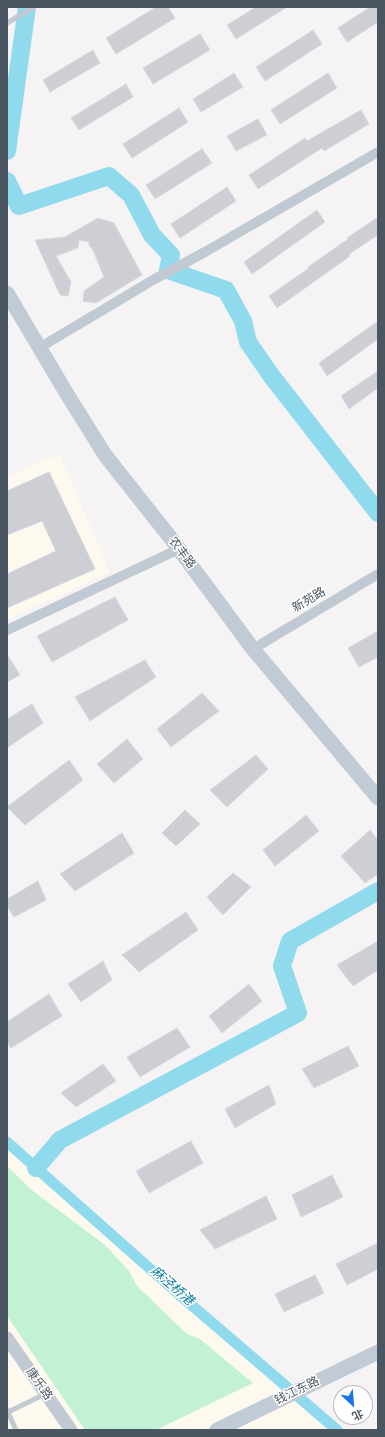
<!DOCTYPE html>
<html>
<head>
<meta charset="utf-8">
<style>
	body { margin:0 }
	#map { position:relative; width:385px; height:1437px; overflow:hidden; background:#f5f3f3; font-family:"PT Sans","Noto Sans SC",sans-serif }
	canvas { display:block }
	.frame { position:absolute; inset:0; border:8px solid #4a5661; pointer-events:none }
	.north { position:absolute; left:333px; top:1385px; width:40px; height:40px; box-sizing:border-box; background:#fff; border:1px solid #b7bbc0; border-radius:50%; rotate:154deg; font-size:11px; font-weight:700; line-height:16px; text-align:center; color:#4a5661 }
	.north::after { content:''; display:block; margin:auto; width:14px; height:18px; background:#1a73e8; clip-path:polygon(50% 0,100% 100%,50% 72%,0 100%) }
</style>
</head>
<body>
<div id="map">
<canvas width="385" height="1437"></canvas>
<div class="frame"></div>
<div class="north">北</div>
</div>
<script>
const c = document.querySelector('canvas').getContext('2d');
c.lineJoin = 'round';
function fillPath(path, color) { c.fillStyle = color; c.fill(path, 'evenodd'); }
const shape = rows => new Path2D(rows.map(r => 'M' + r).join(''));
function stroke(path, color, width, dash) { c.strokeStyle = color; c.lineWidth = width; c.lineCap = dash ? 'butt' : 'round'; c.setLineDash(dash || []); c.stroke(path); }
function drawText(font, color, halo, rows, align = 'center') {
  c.font = font + ' "PT Sans","Noto Sans SC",sans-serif'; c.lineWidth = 3; c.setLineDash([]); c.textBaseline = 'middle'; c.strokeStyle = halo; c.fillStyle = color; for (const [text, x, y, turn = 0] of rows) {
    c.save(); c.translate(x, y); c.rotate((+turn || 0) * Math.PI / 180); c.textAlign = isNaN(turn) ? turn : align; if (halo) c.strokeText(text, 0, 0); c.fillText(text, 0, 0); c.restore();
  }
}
fillPath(shape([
	[59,454,110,572,7,620,7,477],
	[7,1142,174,1290,337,1430,7,1430]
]), '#fdf9ef');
fillPath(shape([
	[7,1166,33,1191,105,1245,129,1271,137,1286,187,1334,200,1339,253,1383,156,1430,85,1430,7,1316]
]), '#c3f1d5');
stroke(shape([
	[7,1142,174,1290,337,1430]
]), '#90daee', 11);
stroke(shape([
	[7,151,27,7],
	[7,181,19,206,109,176,131,195,152,235,171,255,168,270,226,290,243,321,248,342,270,374,378,513],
	[36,1168,60,1140,298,1013,282,966,290,941,378,891]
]), '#90daee', 18);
const building = shape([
	[156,7,168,7,175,18,116,54,106,38,156,7],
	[256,7,287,7,236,39,227,25,256,7],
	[370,7,378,7,378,22,347,42,338,28,370,7],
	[313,30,322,44,265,81,256,67,313,30],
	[200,34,210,50,153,84,143,68,200,34],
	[93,50,100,63,50,92,43,80,93,50],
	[234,73,243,87,201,112,193,99,234,73],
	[328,73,337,88,280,124,271,110,328,73],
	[126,84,133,97,79,130,71,118,126,84],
	[179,108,188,122,132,158,123,144,179,108],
	[361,110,369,124,324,151,322,148,258,189,249,175,305,138,307,141,361,110],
	[258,119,267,135,236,151,227,136,258,119],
	[202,149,212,163,155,199,146,185,202,149],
	[227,187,236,201,180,238,171,224,227,187],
	[317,210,325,222,252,274,244,262,317,210],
	[378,217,378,235,349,254,350,256,277,308,269,296,309,268,308,267,348,239,347,238,378,217],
	[98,218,114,223,142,275,96,303,83,301,84,291,104,277,93,250,89,245,89,242,79,240,78,248,56,256,71,282,68,296,60,295,35,240,65,237,98,218],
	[378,321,378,339,327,376,319,363,378,321],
	[378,371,378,388,349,409,341,396,378,371],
	[49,472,95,569,7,608,7,574,56,551,42,521,7,535,7,491,49,472],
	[115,597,128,620,52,662,37,636,115,597],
	[378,631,378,657,359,667,348,648,378,631],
	[7,654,20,675,7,682,7,654],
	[145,660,156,677,90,721,75,697,145,660],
	[202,693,219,711,171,747,157,729,202,693],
	[32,704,43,723,7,748,7,719,32,704],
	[127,739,143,759,114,783,97,764,127,739],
	[256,755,268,769,227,807,210,790,256,755],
	[69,760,83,780,25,825,7,807,69,760],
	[185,810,200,824,176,846,162,833,185,810],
	[306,815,319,831,275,866,263,850,306,815],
	[370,830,378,840,378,874,365,883,341,856,370,830],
	[122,833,134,853,75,891,60,874,122,833],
	[233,873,251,887,223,915,207,897,233,873],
	[38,881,46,900,14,917,7,906,7,899,38,881],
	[186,912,198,930,139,972,122,955,186,912],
	[378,941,378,970,353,986,337,965,378,941],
	[103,961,112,980,81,1002,68,984,103,961],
	[249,984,262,1001,222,1033,209,1016,249,984],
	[49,994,62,1016,11,1048,7,1042,7,1022,49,994],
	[177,1028,190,1047,140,1077,127,1057,177,1028],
	[348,1046,359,1066,314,1088,302,1069,348,1046],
	[103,1064,116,1081,76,1107,61,1093,103,1064],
	[269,1085,276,1104,235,1128,225,1109,269,1085],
	[191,1141,203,1163,149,1193,136,1171,191,1141],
	[332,1175,343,1197,301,1217,292,1195,332,1175],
	[266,1196,277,1219,215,1249,200,1230,266,1196],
	[378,1243,378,1269,347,1285,336,1264,378,1243],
	[315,1275,324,1293,284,1312,275,1294,315,1275]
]);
fillPath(building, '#cdcfd5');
stroke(building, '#d7d9de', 1);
stroke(shape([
	[7,23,34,7],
	[7,1410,16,1430],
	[8,1412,45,1394]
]), '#c1cad2', 5);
stroke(shape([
	[39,348,153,280,205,252,378,152],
	[7,630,179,549],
	[253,649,378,574]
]), '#c1cad2', 10);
stroke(shape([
	[7,1338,71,1430]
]), '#c1cad2', 13);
stroke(shape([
	[7,293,67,394,105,455,173,541,253,649,378,798],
	[217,1430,378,1352]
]), '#c1cbd6', 15);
drawText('12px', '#4a5661', '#fff', [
	["农丰路",182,553,53],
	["新苑路",309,600,-31],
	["康乐路",39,1384,55],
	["钱江东路",297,1391,-26]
]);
drawText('italic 13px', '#0c7c9b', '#fff', [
	["麻泾桥港",172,1286,41]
]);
</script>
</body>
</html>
